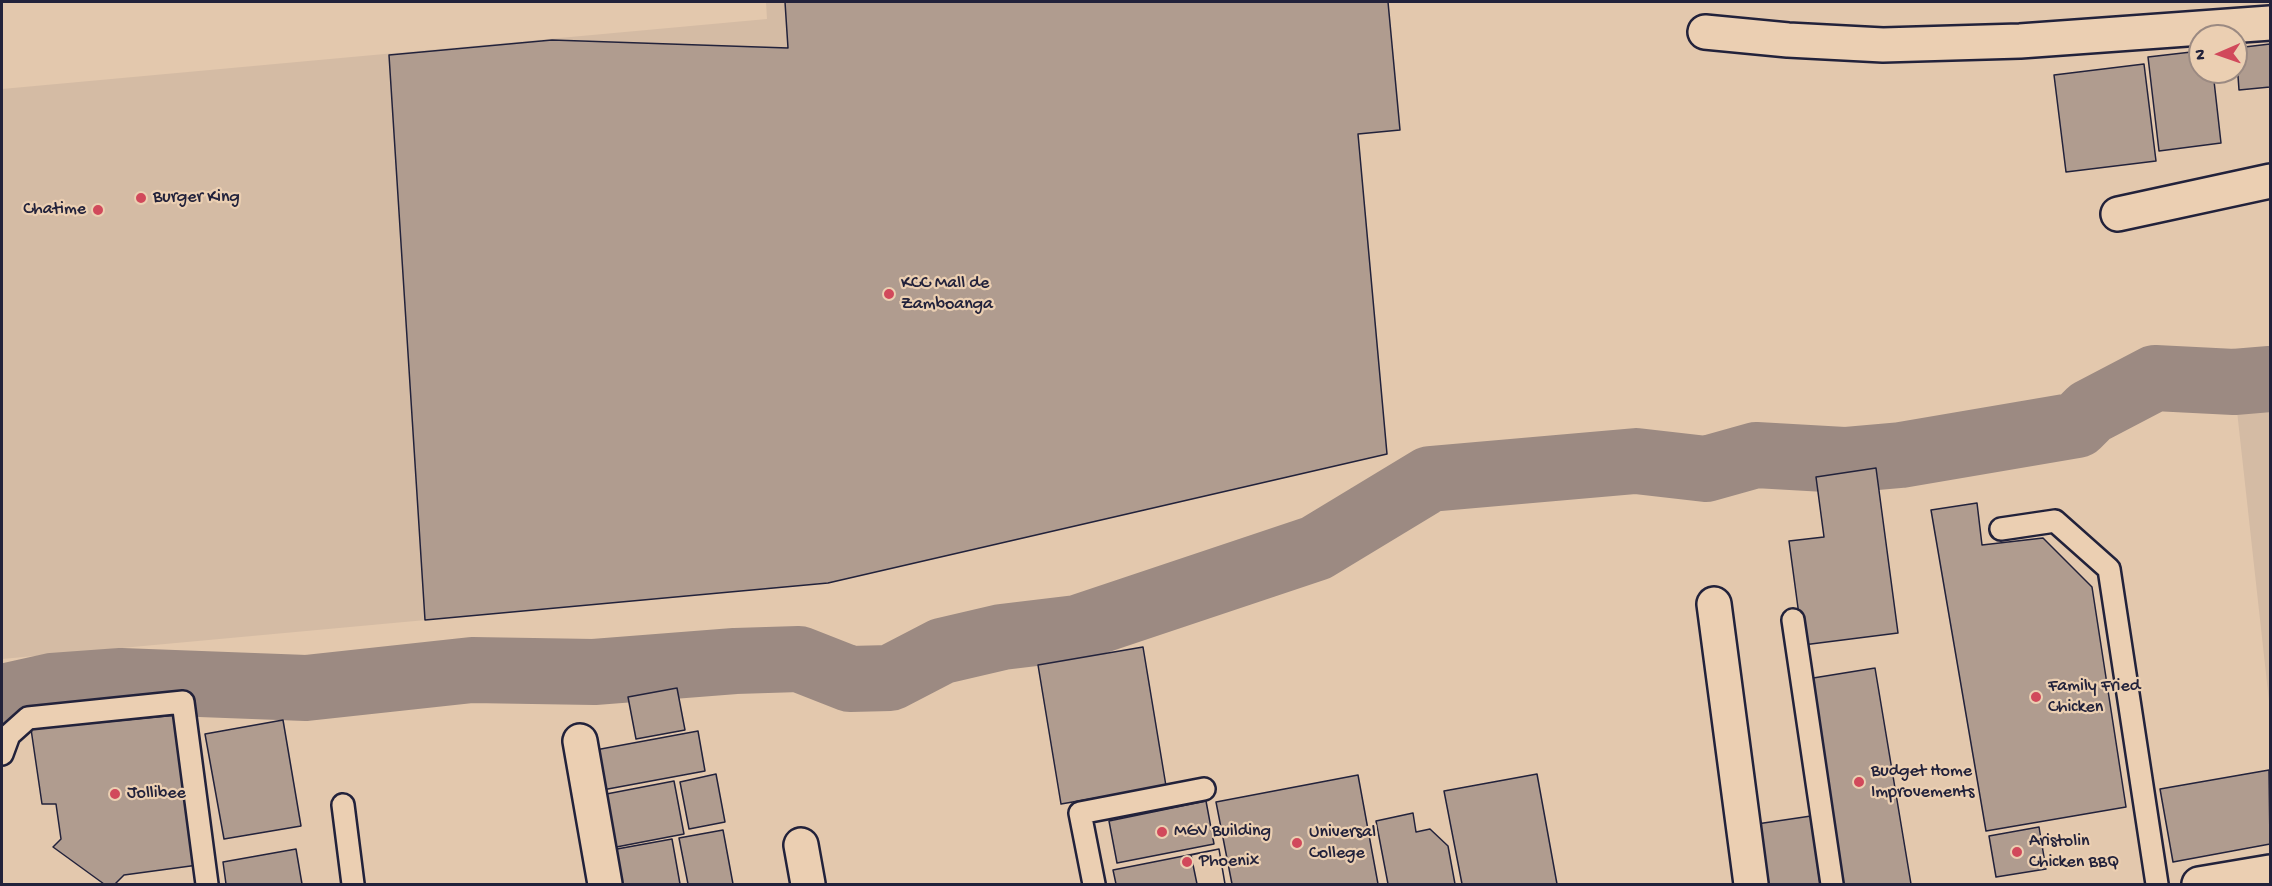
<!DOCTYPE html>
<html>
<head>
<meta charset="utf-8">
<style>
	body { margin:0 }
	#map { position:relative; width:2272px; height:886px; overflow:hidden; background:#e3c8ad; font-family:"Gochi Hand",sans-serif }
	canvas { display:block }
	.frame { position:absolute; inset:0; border:3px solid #22223b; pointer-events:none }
	.north { position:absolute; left:2188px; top:24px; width:60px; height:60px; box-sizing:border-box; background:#ebcfb2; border:2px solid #9b8a82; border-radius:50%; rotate:268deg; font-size:16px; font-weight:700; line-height:24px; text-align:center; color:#22223b }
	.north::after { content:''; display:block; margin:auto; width:21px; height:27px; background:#d1495b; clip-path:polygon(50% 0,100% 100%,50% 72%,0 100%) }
</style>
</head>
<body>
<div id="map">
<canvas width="2272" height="886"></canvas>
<div class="frame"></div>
<div class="north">N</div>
</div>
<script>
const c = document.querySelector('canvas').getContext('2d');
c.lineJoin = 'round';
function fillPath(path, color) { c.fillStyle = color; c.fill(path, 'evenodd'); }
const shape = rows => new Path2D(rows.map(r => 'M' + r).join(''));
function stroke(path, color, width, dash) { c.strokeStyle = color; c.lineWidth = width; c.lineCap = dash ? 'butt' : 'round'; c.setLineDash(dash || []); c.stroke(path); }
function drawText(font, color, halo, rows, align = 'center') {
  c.font = font + ' "Gochi Hand",sans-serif'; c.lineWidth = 4.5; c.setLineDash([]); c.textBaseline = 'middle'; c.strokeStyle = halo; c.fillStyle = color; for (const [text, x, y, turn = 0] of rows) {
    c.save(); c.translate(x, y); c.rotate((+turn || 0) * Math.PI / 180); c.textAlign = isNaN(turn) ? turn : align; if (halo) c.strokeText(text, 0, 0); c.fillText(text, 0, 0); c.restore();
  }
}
fillPath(shape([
	[766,2,1388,2,1400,130,1358,134,1387,454,828,583,2,659,2,89,767,19],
	[2236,402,2270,402,2270,710]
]), '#d4bba4');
stroke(shape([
	[2,697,52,686,121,681,306,688,472,670,594,672,735,661,799,659,850,679,890,678,942,651,1002,637,1077,628,1316,548,1430,479,1636,461,1706,469,1756,455,1844,460,1901,455,2077,425,2090,412,2155,378,2234,382,2270,379]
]), '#9c8a82', 66);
const building = shape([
	[785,2,1388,2,1400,130,1358,134,1387,454,828,583,425,620,389,55,552,40,788,48,785,2],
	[2270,44,2270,87,2239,90,2236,48,2270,44],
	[2200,51,2200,72,2213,72,2221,143,2159,151,2148,57,2200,51],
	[2144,64,2156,161,2066,172,2054,75,2144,64],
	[1876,468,1898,633,1803,645,1789,541,1824,537,1816,477,1876,468],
	[1977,503,1982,545,2043,538,2092,587,2126,807,1986,831,1931,510,1977,503],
	[1143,647,1166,786,1061,804,1038,665,1143,647],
	[1875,668,1911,884,1842,884,1807,679,1875,668],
	[677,688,685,730,636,739,628,697,677,688],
	[177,715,198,865,124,875,115,884,104,884,53,847,61,839,56,804,42,804,31,729,177,715],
	[283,720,301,826,224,839,205,734,283,720],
	[698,731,705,771,597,791,590,751,698,731],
	[2269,770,2270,844,2173,862,2160,789,2269,770],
	[716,774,725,822,689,829,680,782,716,774],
	[1537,774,1557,884,1462,884,1444,791,1537,774],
	[1358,775,1378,884,1232,884,1216,802,1358,775],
	[674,781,684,834,606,849,596,796,674,781],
	[1206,801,1214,844,1117,863,1109,821,1206,801],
	[1413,813,1416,832,1430,829,1448,846,1455,884,1388,884,1376,821,1413,813],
	[1811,816,1820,884,1758,884,1750,825,1811,816],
	[2039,827,2046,869,1996,877,1989,836,2039,827],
	[723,830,733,884,688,884,679,838,723,830],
	[672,839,680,884,612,884,606,851,672,839],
	[296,849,302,884,226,884,223,862,296,849],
	[1219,849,1225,884,1116,884,1113,870,1219,849],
	[1219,849,1225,884,1197,884,1191,855,1219,849]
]);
fillPath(building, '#b09c8f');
stroke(building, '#22223b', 1.5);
const service = shape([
	[2001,529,2055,521,2109,569,2157,884],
	[1793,620,1832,884],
	[2,754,9,735,28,718,183,702,207,884],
	[343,805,353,884],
	[1094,884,1080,813,1204,789]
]);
const minor = shape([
	[1705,32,1788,40,1883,45,2020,41,2270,23],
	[2118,214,2270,181],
	[1714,604,1751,884],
	[580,741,605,884],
	[801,845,808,884]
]);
const secondary = shape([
	[2199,884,2270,872]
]);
stroke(service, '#22223b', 26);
stroke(minor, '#22223b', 38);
stroke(secondary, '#22223b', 38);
stroke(service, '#ebcfb2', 21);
stroke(minor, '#ebcfb2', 33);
stroke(secondary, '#ebcfb2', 33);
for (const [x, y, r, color] of [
	[141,198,6,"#d1495b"],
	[98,210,6,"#d1495b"],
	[889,294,6,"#d1495b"],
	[2036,697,6,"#d1495b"],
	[1859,782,6,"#d1495b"],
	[115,794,6,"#d1495b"],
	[1162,832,6,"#d1495b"],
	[1297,843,6,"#d1495b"],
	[2017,852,6,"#d1495b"],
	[1187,862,6,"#d1495b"]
]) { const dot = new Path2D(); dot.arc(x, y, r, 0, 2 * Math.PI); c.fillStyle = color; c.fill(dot); stroke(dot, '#ebcfb2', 2); }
drawText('18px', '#22223b', '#ebcfb2', [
	["Burger King",153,198],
	["Chatime",86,210,"right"],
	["KCC Mall de",901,284],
	["Zamboanga",901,305],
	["Family Fried",2048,687],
	["Chicken",2048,708],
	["Budget Home",1871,772],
	["Improvements",1871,793],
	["Jollibee",127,794],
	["MGV Building",1174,832],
	["Universal",1309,833],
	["College",1309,854],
	["Aristolin",2029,842],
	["Chicken BBQ",2029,863],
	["Phoenix",1199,862]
], 'left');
</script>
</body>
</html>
